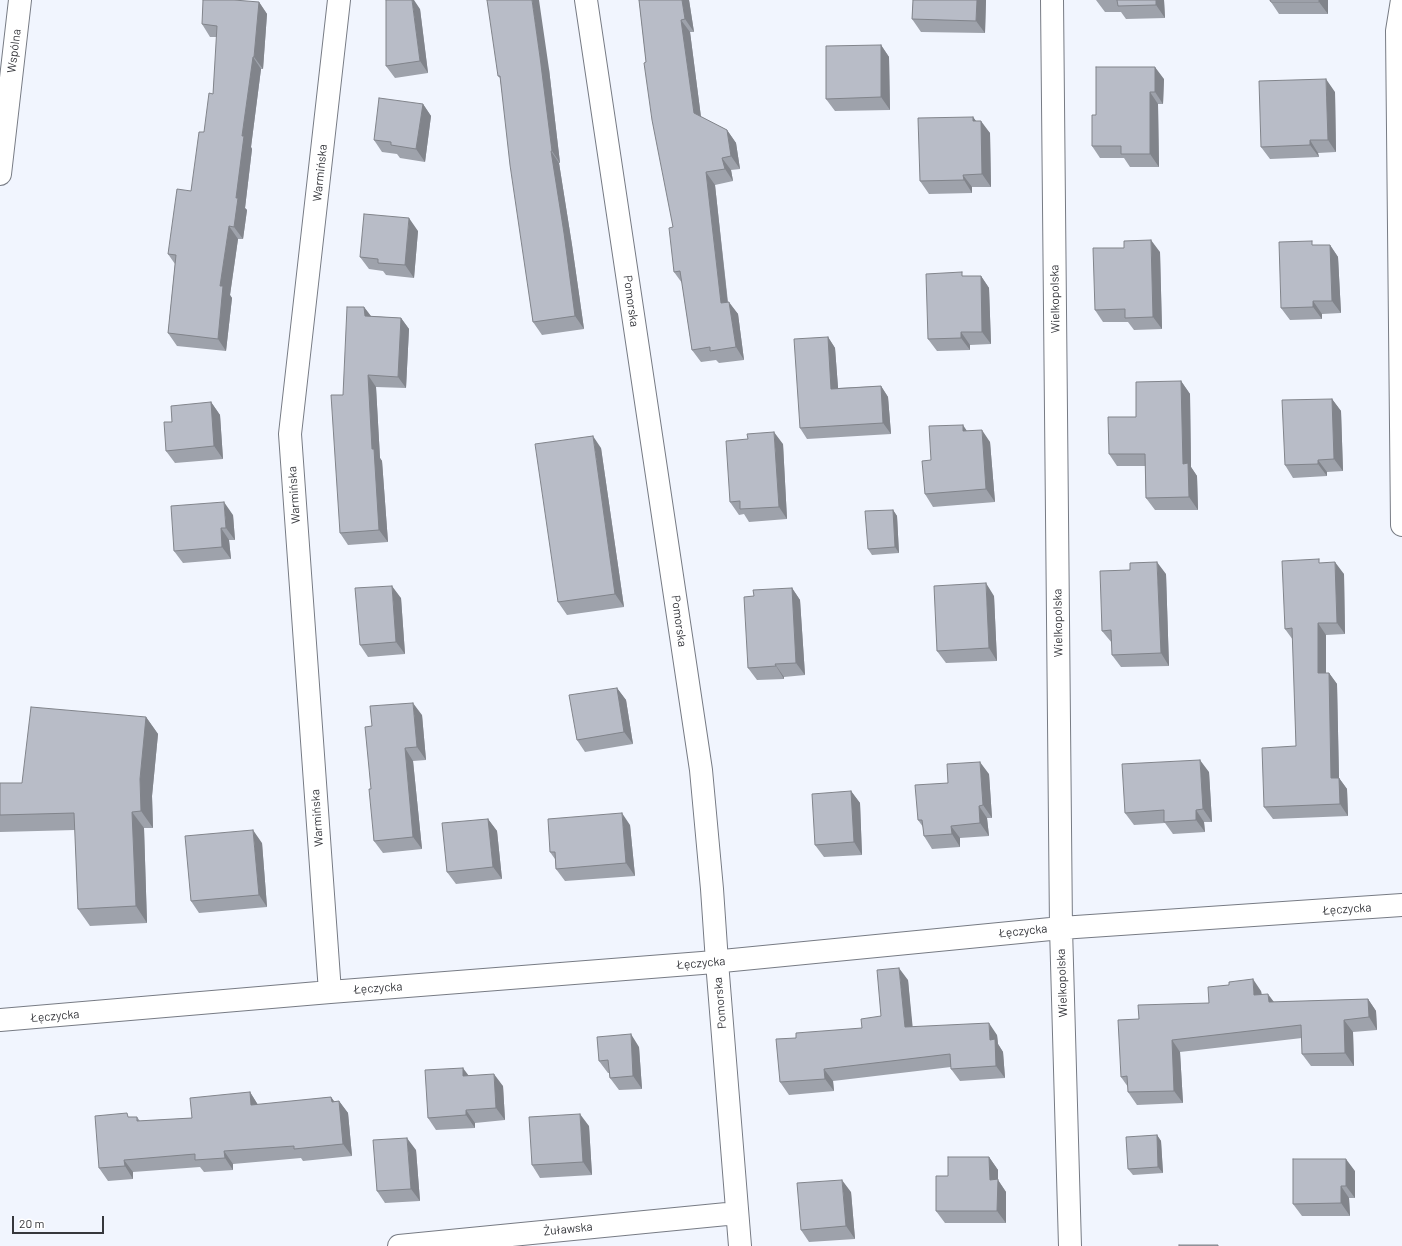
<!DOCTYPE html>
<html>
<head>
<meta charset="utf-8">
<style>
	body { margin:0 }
	#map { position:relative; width:1402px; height:1246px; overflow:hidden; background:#f1f5fe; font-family:Barlow,sans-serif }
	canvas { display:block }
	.scale { position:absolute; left:12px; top:1216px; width:92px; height:18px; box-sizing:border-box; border:2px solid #36373c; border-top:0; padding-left:5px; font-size:12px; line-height:14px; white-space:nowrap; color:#36373c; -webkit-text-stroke:3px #fff; paint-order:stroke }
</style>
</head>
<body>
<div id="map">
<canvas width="1402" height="1246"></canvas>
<div class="scale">20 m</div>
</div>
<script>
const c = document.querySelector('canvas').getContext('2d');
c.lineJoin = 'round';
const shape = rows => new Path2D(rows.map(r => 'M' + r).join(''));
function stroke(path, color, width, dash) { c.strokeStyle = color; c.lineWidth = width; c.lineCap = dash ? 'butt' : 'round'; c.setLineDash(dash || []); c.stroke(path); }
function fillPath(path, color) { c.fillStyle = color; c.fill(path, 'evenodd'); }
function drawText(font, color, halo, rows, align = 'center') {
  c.font = font + ' Barlow,sans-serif'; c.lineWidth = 3; c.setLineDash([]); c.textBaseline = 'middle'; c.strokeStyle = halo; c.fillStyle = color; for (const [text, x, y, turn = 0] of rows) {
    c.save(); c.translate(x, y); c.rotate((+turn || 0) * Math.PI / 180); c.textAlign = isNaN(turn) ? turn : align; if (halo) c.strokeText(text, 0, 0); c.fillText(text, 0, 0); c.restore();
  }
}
const minor = shape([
	[586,0,701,770,712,889,717,962,740,1246],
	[1052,0,1061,928,1070,1246],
	[1402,0,1397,31,1402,525],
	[0,174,20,0],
	[330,992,290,434,339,0],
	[0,1020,330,992,702,963,1061,928,1402,905],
	[399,1246,737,1213]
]);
stroke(minor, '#777b84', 24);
stroke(minor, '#fff', 22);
fillPath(shape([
	[639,0,689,0,694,32,690,32,701,117,727,130,736,143,740,169,731,170,733,181,715,185,728,302,738,314,744,360,719,363,716,360,701,362,692,350,682,283,674,272,673,227,646,62],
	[913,0,986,0,985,33,921,32,912,19],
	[1096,0,1164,0,1165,18,1126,19,1121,12,1105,12],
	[1328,0,1328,14,1279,14,1271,2],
	[259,2,267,14,263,69,261,69,251,147,252,149,245,208,247,210,243,239,238,239,230,295,232,298,226,351,177,346,168,333,175,264,168,254,191,191,213,94,217,37,210,37,202,24],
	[420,9,428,73,395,78,386,66],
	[881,45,889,57,890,110,835,111,826,99],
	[549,69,560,163,559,163,572,245,584,329,542,335,533,322,500,78,498,76],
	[1164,79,1163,104,1158,104,1159,167,1130,167,1124,158,1100,158,1092,146,1096,115],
	[1335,92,1336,152,1318,153,1319,157,1270,159,1261,147],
	[423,104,431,116,425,162,400,158,397,154,382,152,374,140],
	[973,117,976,121,990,133,991,187,972,187,972,193,929,194,920,181],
	[418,231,414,278,386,275,383,271,369,269,360,257],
	[1330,245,1338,257,1341,313,1322,314,1322,319,1290,320,1281,308],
	[1160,252,1162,329,1134,330,1128,322,1103,322,1095,310],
	[964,276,981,276,989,288,991,344,970,345,970,350,937,351,928,339],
	[364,307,371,316,401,318,409,329,406,388,376,387,380,458,382,461,388,542,348,545,340,533,343,395],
	[828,337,835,348,838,388,881,386,888,397,891,434,807,439,800,428],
	[1181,381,1190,394,1191,467,1197,476,1198,510,1155,510,1146,498,1145,466,1117,466,1109,454],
	[1332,399,1341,411,1343,471,1327,472,1327,476,1293,478,1285,465],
	[211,402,220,415,223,459,175,463,166,451,172,422],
	[967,431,990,442,995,502,933,507,925,494,931,460],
	[783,444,787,519,749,522,744,514,739,515,730,502],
	[601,448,624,607,567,615,558,602],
	[893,510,897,516,899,553,872,555,868,549],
	[233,515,235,540,229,540,231,559,183,563,174,551],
	[1322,563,1344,574,1345,634,1326,635,1326,673,1329,673,1337,684,1339,778,1347,789,1348,816,1273,819,1264,807,1296,746,1293,640,1285,629],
	[1166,574,1169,666,1121,667,1112,655,1112,643,1102,631],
	[792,588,800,600,805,675,784,677,784,679,757,680,748,668,754,596],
	[994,596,997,661,946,663,937,651],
	[401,598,405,654,368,657,360,645],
	[617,688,626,700,633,744,585,752,577,740],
	[422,715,426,760,413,761,422,849,383,853,374,841,371,789,372,726],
	[146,717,158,734,152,796,153,828,144,828,147,923,90,926,78,909,75,830,0,832,0,783,22,783],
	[1209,772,1212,822,1204,822,1205,832,1173,834,1165,823,1134,825,1125,813],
	[989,774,992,818,987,818,989,836,960,838,960,847,932,849,924,836,923,827,918,820,948,783],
	[851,791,860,803,862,855,824,857,815,845],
	[488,819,497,831,502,879,456,884,447,872],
	[630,825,635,876,565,881,556,869,555,859,550,852],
	[262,843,267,907,199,913,191,901],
	[908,980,912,1027,997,1035,998,1044,1003,1052,1005,1078,960,1081,951,1069,951,1067,833,1081,834,1091,789,1095,780,1082,862,1028,881,1016],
	[1261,991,1262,995,1274,1002,1368,999,1376,1011,1377,1030,1353,1032,1354,1066,1311,1066,1302,1054,1302,1038,1180,1052,1183,1103,1137,1105,1128,1092,1128,1087,1121,1077,1139,1019,1209,1003],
	[639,1047,642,1089,619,1090,610,1078,609,1073,608,1073,599,1061],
	[469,1076,503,1086,505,1120,475,1123,475,1128,436,1130,428,1118],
	[250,1092,258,1105,331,1097,334,1101,339,1101,348,1113,352,1156,303,1161,301,1158,233,1164,233,1170,204,1172,200,1167,133,1172,133,1179,108,1181,99,1168,130,1117,137,1117,140,1121,192,1118],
	[589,1126,592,1175,540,1178,532,1165],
	[1157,1135,1161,1141,1163,1173,1133,1175,1128,1169],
	[416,1150,420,1201,385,1203,377,1191],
	[989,1157,998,1170,998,1180,1006,1192,1006,1223,945,1223,936,1211,948,1176],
	[1355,1171,1355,1198,1349,1198,1350,1216,1302,1216,1293,1204],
	[851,1192,855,1239,809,1242,801,1230]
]), '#9ea2ab');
fillPath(shape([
	[412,0,414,0,420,9,428,73,420,61],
	[532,0,539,0,549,69,560,163,552,151],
	[682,0,689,0,694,32,685,19],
	[977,0,986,0,985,33,976,21],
	[1156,0,1164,0,1165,18,1156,5],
	[1319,0,1328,0,1328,14,1319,2],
	[259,2,267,14,263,69,254,57],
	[681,20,690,32,702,125,694,113],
	[881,45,889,57,890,110,881,97],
	[253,57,261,69,251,147,252,149,245,208,247,210,243,239,234,227,236,198,242,136],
	[1155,67,1164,79,1163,104,1155,92],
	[1326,79,1335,92,1336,152,1328,140],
	[1150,92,1158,104,1159,167,1150,154],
	[423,104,431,116,425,162,416,149],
	[973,117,981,128,981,121,990,133,991,187,982,174,973,121],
	[727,130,736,143,740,169,731,156],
	[1310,140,1318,153,1319,157,1310,145],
	[551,151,559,163,572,245,584,329,575,316],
	[722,158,731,170,733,181,725,169],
	[706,172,715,185,729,315,721,303],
	[963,175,972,187,972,193,964,180],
	[409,218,418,231,414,278,405,265],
	[229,226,238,239,230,295,232,298,226,351,218,339,220,286],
	[1151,240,1160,252,1162,329,1153,317],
	[1330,245,1338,257,1341,313,1332,301],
	[981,276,989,288,991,344,982,332],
	[1313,301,1322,314,1322,319,1313,307],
	[729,302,738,314,744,360,736,347],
	[364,307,373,319,365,316],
	[401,318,409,329,406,388,398,377],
	[961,332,970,345,970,350,961,338],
	[828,337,835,348,839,400,831,389],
	[368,375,376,387,380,458,382,461,388,542,379,530,372,449],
	[1181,381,1190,394,1191,467,1197,476,1198,510,1189,497,1183,464],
	[881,386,888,397,891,434,883,423],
	[1332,399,1341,411,1343,471,1334,459],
	[211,402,220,415,223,459,214,446],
	[963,425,971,437,963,431],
	[982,430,990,442,995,502,986,489],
	[774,432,783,444,787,519,779,507],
	[593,436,601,448,624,607,615,594],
	[1318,460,1327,472,1327,476,1318,464],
	[224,502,233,515,235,540,226,528],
	[893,510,897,516,899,553,895,547],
	[221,528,229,540,231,559,222,547],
	[1157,562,1166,574,1169,666,1161,653],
	[1335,562,1344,574,1345,634,1337,623],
	[986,583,994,596,997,661,989,648],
	[392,586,401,598,405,654,396,642],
	[792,588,800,600,805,675,796,663],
	[1318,623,1326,635,1326,685,1318,673],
	[775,664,784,677,784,679,776,666],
	[1329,673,1337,684,1339,778,1347,789,1348,816,1340,804,1331,778],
	[617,688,626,700,633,744,624,732],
	[413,703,422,715,426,760,417,747],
	[146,717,158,734,152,796,153,828,141,811,140,779],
	[405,748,413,761,422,849,413,837],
	[1200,760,1209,772,1212,822,1203,809],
	[980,762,989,774,992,818,983,805],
	[851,791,860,803,862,855,854,842],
	[979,806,987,818,989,836,980,823],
	[1196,810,1204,822,1205,832,1196,820],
	[132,812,144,828,147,923,136,906],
	[622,813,630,825,635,876,626,863],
	[488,819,497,831,502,879,493,867],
	[951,826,960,838,960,847,952,834],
	[253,830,262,843,267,907,259,895],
	[899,968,908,980,914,1040,905,1027],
	[1253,979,1261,991,1263,1008,1254,995],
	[1268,994,1277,1006,1269,1002],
	[1368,999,1376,1011,1377,1030,1369,1017],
	[1344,1020,1353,1032,1354,1066,1345,1053],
	[989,1023,997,1035,998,1044,1003,1052,1005,1078,996,1066,990,1040],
	[631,1034,639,1047,642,1089,633,1076],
	[1172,1040,1180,1052,1183,1103,1174,1091],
	[463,1068,472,1080,463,1076],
	[824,1069,833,1081,834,1091,825,1079],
	[494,1074,503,1086,505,1120,496,1108],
	[250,1092,258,1105,251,1105],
	[331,1097,340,1110,339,1101,348,1113,352,1156,343,1144],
	[466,1110,475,1123,475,1128,466,1115],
	[580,1114,589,1126,592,1175,583,1162],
	[1157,1135,1161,1141,1163,1173,1158,1167],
	[407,1138,416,1150,420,1201,411,1189],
	[224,1151,233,1164,233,1170,225,1158],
	[989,1157,998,1170,998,1180,1006,1192,1006,1223,997,1211,990,1180],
	[1346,1159,1355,1171,1355,1198,1346,1186],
	[124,1160,133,1172,133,1179,125,1166],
	[842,1180,851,1192,855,1239,846,1226],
	[1341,1186,1349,1198,1350,1216,1341,1203]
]), '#81848b');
const building = shape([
	[203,0,234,0,259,2,254,57,253,57,242,136,244,136,236,198,238,198,234,227,229,226,220,286,223,286,218,339,168,333,176,255,168,254,177,189,191,191,199,132,204,132,209,93,213,94,217,26,202,24,203,0],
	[386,0,412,0,420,61,386,66,386,0],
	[487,0,532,0,540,57,552,151,551,151,564,233,575,316,533,322,510,165,500,76,498,76,487,0],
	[639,0,682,0,685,19,681,20,694,113,727,130,731,156,722,158,725,169,706,172,721,303,729,302,736,347,710,351,710,347,692,350,680,271,674,272,669,228,673,227,652,120,644,63,646,62,639,0],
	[913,0,977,0,976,21,912,19,913,0],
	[1117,0,1156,0,1156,5,1118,6,1117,0],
	[1270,0,1319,0,1319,2,1271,2,1270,0],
	[881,45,881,97,826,99,826,46,881,45],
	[1096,67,1155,67,1155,92,1150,92,1150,154,1121,154,1121,146,1092,146,1092,115,1096,115,1096,67],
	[1326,79,1328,140,1310,140,1310,145,1261,147,1259,81,1326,79],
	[379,98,423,104,416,149,391,145,391,142,374,140,379,98],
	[973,117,973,121,981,121,982,174,963,175,964,180,920,181,918,118,973,117],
	[364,214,409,218,405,265,378,263,378,259,360,257,364,214],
	[1151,240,1153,317,1125,318,1125,309,1095,310,1093,248,1124,248,1124,241,1151,240],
	[1312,241,1312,245,1330,245,1332,301,1313,301,1313,307,1281,308,1279,242,1312,241],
	[962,272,962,276,981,276,982,332,961,332,961,338,928,339,926,274,962,272],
	[347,307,364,307,365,316,401,318,398,377,368,375,372,449,374,449,379,530,340,533,331,395,343,395,347,307],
	[828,337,831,389,881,386,883,423,800,428,794,339,828,337],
	[1181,381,1183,464,1188,463,1189,497,1146,498,1145,454,1109,454,1108,417,1136,417,1136,382,1181,381],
	[1332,399,1334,459,1318,460,1318,464,1285,465,1282,400,1332,399],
	[211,402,214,446,166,451,164,422,172,422,171,406,211,402],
	[963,425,963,431,982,430,986,489,925,494,922,461,931,460,929,426,963,425],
	[774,432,779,507,740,509,740,501,730,502,726,441,748,439,747,434,774,432],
	[593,436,615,594,558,602,535,444,593,436],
	[224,502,226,528,221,528,222,547,174,551,171,506,224,502],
	[893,510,895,547,868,549,865,511,893,510],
	[1319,559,1319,563,1335,562,1337,623,1318,623,1318,673,1329,673,1331,778,1339,778,1340,804,1264,807,1262,748,1296,746,1292,628,1285,629,1282,561,1319,559],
	[1157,562,1161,653,1112,655,1111,630,1102,631,1100,571,1130,570,1130,563,1157,562],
	[986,583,989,648,937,651,934,586,986,583],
	[392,586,396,642,360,645,355,588,392,586],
	[792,588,796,663,775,664,776,666,748,668,744,597,754,596,753,590,792,588],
	[617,688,624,732,577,740,569,695,617,688],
	[413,703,417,747,405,748,413,837,374,841,369,789,371,789,365,727,372,726,370,706,413,703],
	[31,707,146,717,140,779,141,811,132,812,136,906,78,909,74,813,0,815,0,783,22,783,31,707],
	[1200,760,1203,809,1196,810,1196,820,1164,822,1164,810,1125,813,1122,764,1200,760],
	[980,762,983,805,979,806,980,823,951,826,952,834,924,836,922,820,918,820,915,785,948,783,947,764,980,762],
	[851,791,854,842,815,845,812,794,851,791],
	[622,813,626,863,556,869,555,852,550,852,548,819,622,813],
	[488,819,493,867,447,872,442,823,488,819],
	[253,830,259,895,191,901,185,836,253,830],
	[899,968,905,1027,989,1023,990,1040,995,1039,996,1066,951,1069,950,1054,824,1069,825,1079,780,1082,776,1039,796,1038,796,1033,862,1028,861,1019,881,1016,877,970,899,968],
	[1253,979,1254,995,1268,994,1269,1002,1368,999,1369,1017,1344,1020,1345,1053,1302,1054,1301,1025,1172,1040,1174,1091,1128,1092,1127,1076,1121,1077,1118,1020,1139,1019,1138,1005,1209,1003,1208,987,1229,985,1229,982,1253,979],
	[631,1034,633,1076,610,1078,608,1060,599,1061,597,1037,631,1034],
	[463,1068,463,1076,494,1074,496,1108,466,1110,466,1115,428,1118,425,1070,463,1068],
	[250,1092,251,1105,331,1097,332,1102,339,1101,343,1144,294,1149,294,1146,224,1151,225,1158,195,1160,195,1154,124,1160,125,1166,99,1168,95,1116,127,1113,128,1117,137,1117,137,1121,192,1118,190,1098,250,1092],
	[580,1114,583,1162,532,1165,529,1117,580,1114],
	[1157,1135,1158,1167,1128,1169,1126,1137,1157,1135],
	[407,1138,411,1189,377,1191,373,1140,407,1138],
	[948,1157,989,1157,990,1180,998,1179,997,1211,936,1211,936,1176,948,1176,948,1157],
	[1293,1159,1346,1159,1346,1186,1341,1186,1341,1203,1293,1204,1293,1159],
	[842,1180,846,1226,801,1230,797,1183,842,1180],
	[1179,1245,1218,1245,1218,1246,1179,1246,1179,1245]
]);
fillPath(building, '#b8bcc7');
stroke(building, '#81848b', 1);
drawText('12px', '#36373c', '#fff', [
	["Wspólna",14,51,-83],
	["Warmińska",320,173,-84],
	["Wielkopolska",1055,299,-91],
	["Pomorska",631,301,82],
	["Warmińska",294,495,-94],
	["Pomorska",679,621,82],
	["Wielkopolska",1058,623,-91],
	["Warmińska",317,818,-94],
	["Łęczycka",1347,909,-4],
	["Łęczycka",1023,931,-6],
	["Łęczycka",701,963,-5],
	["Wielkopolska",1062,983,-92],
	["Łęczycka",378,988,-4],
	["Pomorska",720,1003,-95],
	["Łęczycka",55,1016,-5],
	["Żuławska",568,1229,-6]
]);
</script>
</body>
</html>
